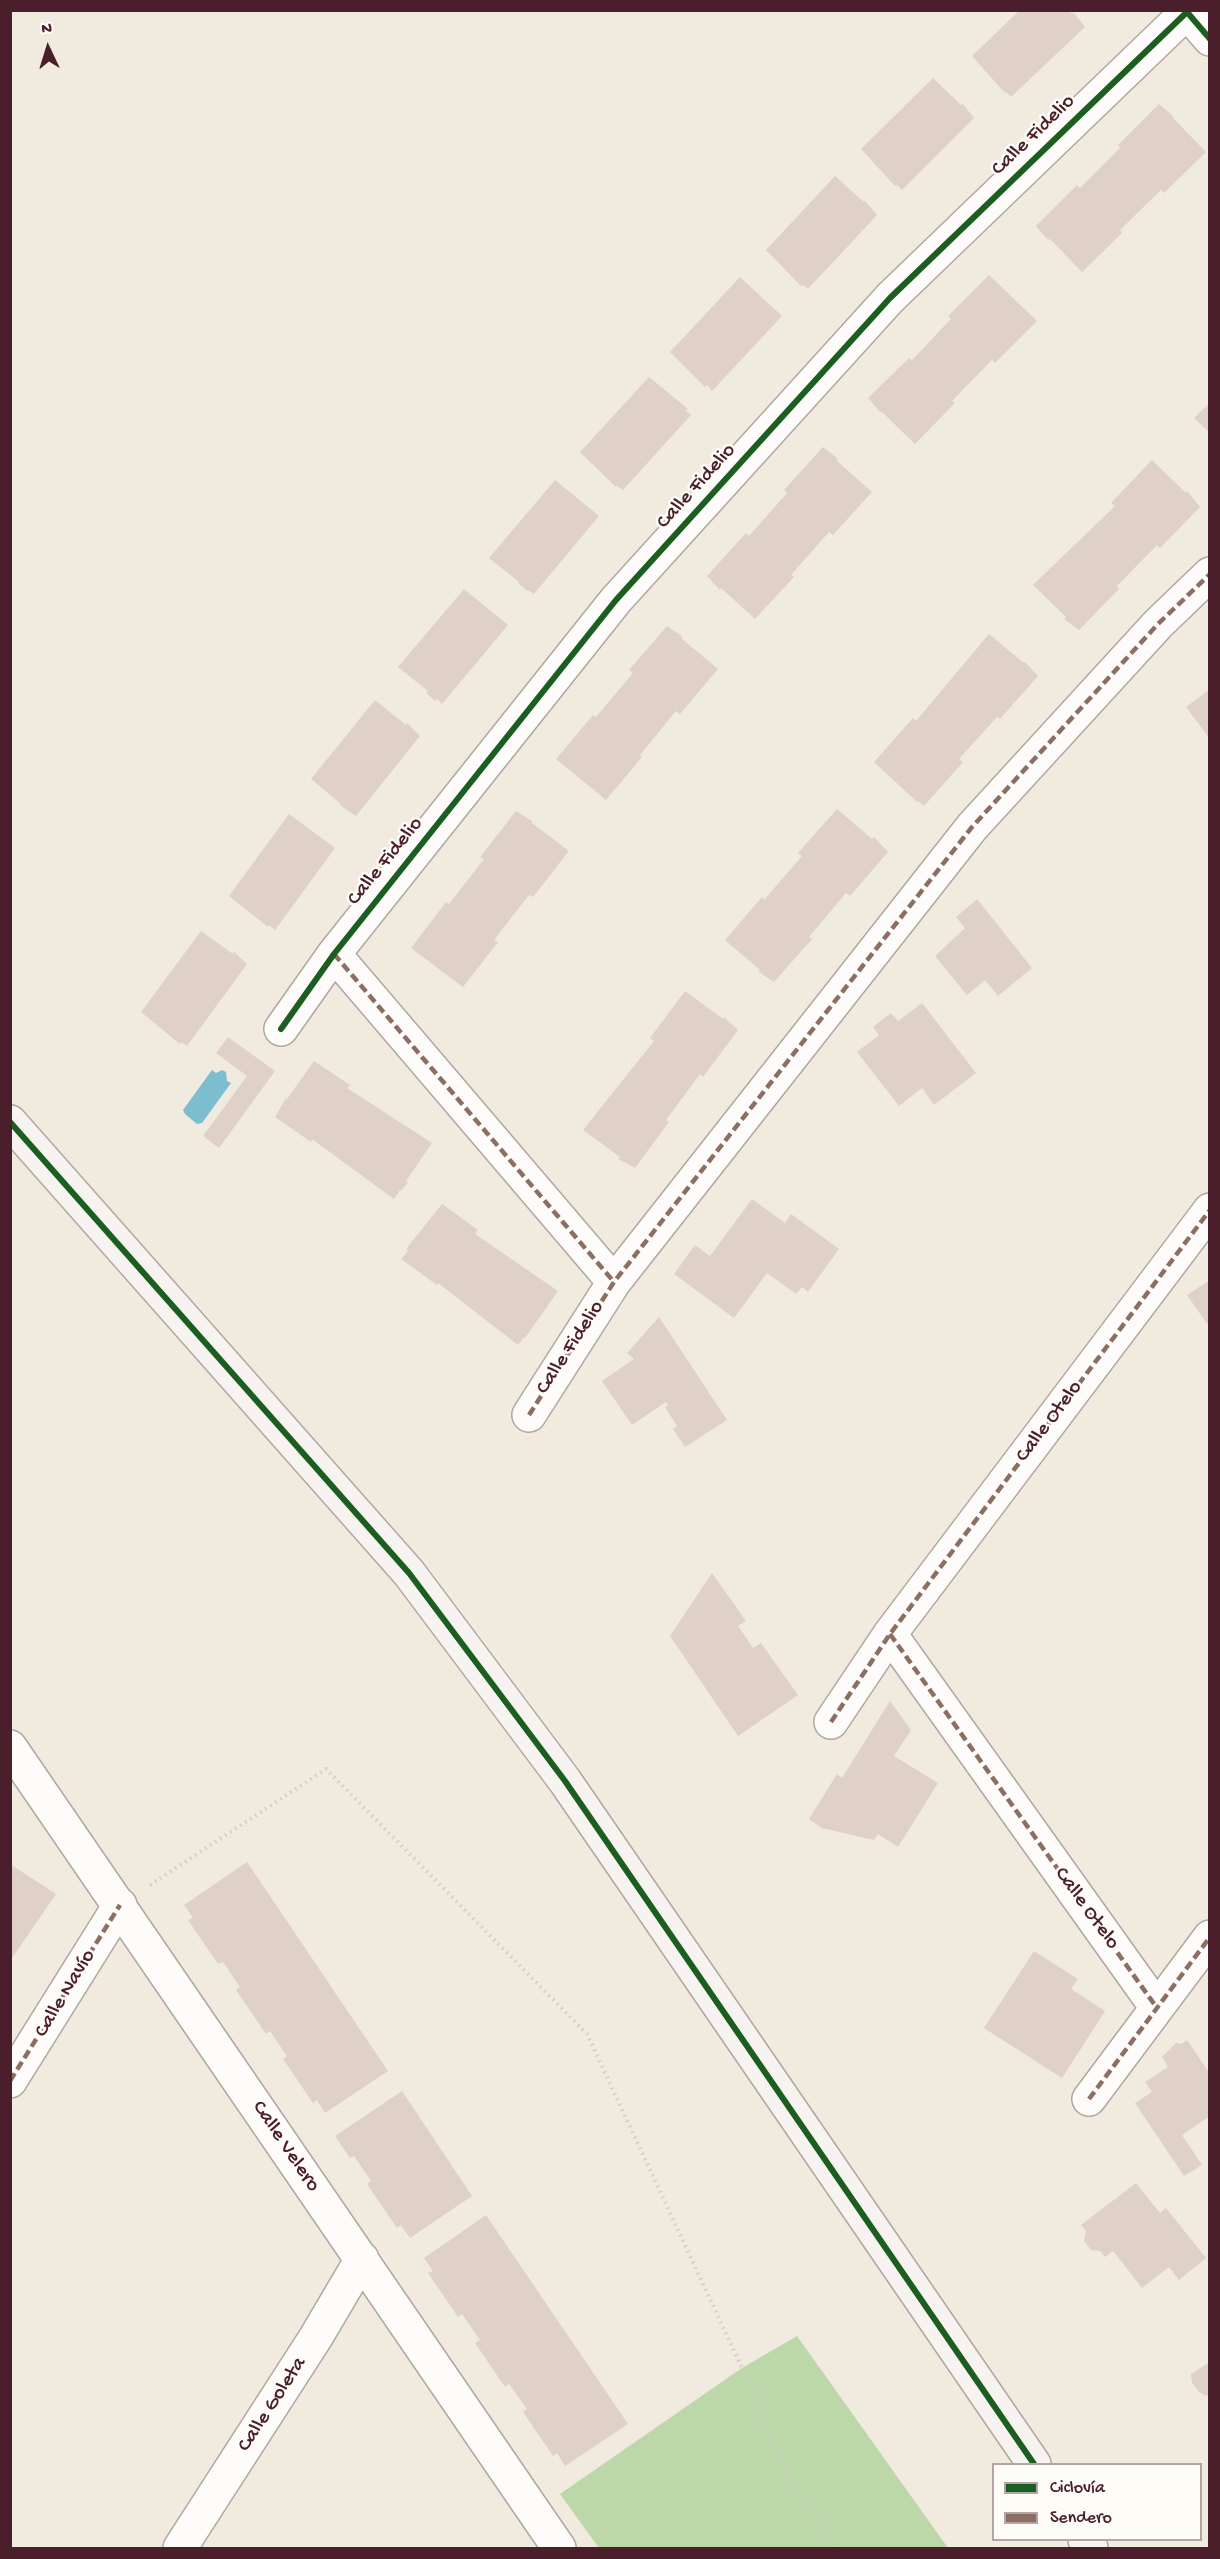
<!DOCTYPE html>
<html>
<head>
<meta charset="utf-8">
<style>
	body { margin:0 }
	#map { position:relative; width:1220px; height:2559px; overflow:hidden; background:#f0eadf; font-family:"Gochi Hand",sans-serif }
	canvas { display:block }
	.frame { position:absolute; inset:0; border:12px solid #4a1f2b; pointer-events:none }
	.legend { position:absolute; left:992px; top:2463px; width:210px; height:78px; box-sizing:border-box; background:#fdfcf7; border:2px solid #b5a4a5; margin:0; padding:8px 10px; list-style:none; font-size:18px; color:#4a1f2b }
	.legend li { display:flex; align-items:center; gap:12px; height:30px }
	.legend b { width:30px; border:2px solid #b5a4a5 }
	.north { position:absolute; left:18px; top:18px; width:60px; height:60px; -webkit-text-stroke:4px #fdfcf7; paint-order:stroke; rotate:356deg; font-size:16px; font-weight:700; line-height:24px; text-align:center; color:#4a1f2b }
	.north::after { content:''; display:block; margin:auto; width:21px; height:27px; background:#4a1f2b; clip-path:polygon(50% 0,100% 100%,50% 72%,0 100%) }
</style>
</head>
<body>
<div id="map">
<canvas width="1220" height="2559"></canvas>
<div class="frame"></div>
<ul class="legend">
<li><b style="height:8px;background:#1b5e20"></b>Ciclovía</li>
<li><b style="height:8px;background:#8d6e63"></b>Sendero</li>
</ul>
<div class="north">N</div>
</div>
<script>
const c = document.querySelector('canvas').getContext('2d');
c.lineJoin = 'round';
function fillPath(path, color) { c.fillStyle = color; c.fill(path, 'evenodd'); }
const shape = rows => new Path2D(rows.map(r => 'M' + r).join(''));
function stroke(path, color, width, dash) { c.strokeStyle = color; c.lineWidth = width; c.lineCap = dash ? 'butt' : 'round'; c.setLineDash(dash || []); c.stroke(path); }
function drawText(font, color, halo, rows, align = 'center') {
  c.font = font + ' "Gochi Hand",sans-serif'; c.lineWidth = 5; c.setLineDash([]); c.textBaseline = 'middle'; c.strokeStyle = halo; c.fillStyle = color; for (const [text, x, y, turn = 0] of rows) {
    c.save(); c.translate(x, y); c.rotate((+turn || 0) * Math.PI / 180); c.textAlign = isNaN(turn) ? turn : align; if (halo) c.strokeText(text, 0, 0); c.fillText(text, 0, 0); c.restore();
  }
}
fillPath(shape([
	[797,2336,948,2548,599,2548,560,2494,742,2368]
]), '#bcd7a8');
fillPath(shape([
	[212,1070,216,1073,222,1070,226,1072,227,1081,231,1083,202,1123,197,1124,185,1114,183,1110]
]), '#7cbdd0');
fillPath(shape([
	[1020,10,1069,10,1072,14,1074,13,1085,27,1011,97,1006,92,1005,93,972,56],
	[933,78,961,105,963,104,974,118,902,190,897,185,895,186,861,149],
	[1159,104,1174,117,1173,118,1206,152,1164,193,1161,190,1120,230,1122,233,1082,272,1050,239,1048,240,1036,226,1077,185,1080,188,1120,148,1118,145],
	[835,176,864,202,865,201,877,215,808,289,803,285,801,286,766,250],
	[989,275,1037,321,995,363,992,360,952,401,955,403,915,444,882,412,881,413,868,398,909,358,912,360,951,319,948,316],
	[740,277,782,316,712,391,707,385,705,387,670,352],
	[649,377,688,409,686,411,691,415,623,490,617,486,616,487,580,452],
	[1210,403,1210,433,1194,418],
	[823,447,838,459,837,461,872,492,833,535,829,532,791,575,794,577,755,619,721,588,720,590,707,576,746,533,749,536,787,493,784,490],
	[1152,460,1186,493,1187,491,1200,507,1160,548,1157,545,1117,586,1119,589,1079,630,1064,619,1066,617,1033,585,1115,506,1111,503],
	[555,480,599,516,534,594,528,590,527,591,518,583,519,582,489,558],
	[464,589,508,625,442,704,437,699,435,701,426,693,428,691,398,667],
	[667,626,683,637,681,638,718,669,680,714,676,711,640,755,642,757,606,800,556,759,593,715,596,717,633,673,629,670],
	[989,634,1024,663,1025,662,1038,676,1000,719,997,717,959,759,963,762,924,806,918,801,917,802,874,762,913,718,916,721],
	[1210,689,1210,739,1186,707],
	[375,700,406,725,407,723,420,736,356,816,340,805,341,804,311,779],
	[837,809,872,839,874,837,888,852,850,896,846,893,809,937,812,939,774,982,759,972,760,970,725,940,762,897,764,900,802,856,798,853],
	[516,811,532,821,532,823,569,851,533,897,529,895,494,940,498,942,463,987,411,948,446,902,449,904,484,859,480,857],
	[289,814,335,848,275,930,269,925,268,927,229,896],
	[977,899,1032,968,998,996,985,980,967,995,935,956,965,928,956,917],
	[201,931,233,954,234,952,247,964,187,1046,181,1042,180,1044,141,1012],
	[685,991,723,1019,724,1017,738,1030,703,1077,700,1074,666,1120,669,1122,635,1168,618,1159,620,1157,583,1130,654,1041,650,1038],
	[922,1003,976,1073,934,1105,922,1088,899,1106,857,1052,879,1035,873,1027,891,1013,898,1021],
	[228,1037,275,1071,219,1148,203,1136,247,1076,216,1053],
	[314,1061,350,1085,347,1088,432,1143,406,1181,408,1182,401,1191,400,1190,394,1199,312,1139,311,1142,275,1117,286,1098,287,1099],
	[752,1199,785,1223,791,1214,839,1249,808,1292,802,1287,796,1294,767,1273,734,1318,674,1274,695,1245,710,1256],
	[442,1204,478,1230,475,1234,558,1291,525,1338,524,1337,518,1345,438,1283,437,1285,401,1259,408,1251,406,1249],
	[1210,1280,1210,1328,1187,1295],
	[659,1317,727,1420,685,1447,673,1429,677,1426,665,1407,668,1405,666,1402,632,1425,602,1381,634,1359,627,1353],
	[712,1573,746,1621,738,1626,753,1648,761,1643,798,1695,738,1736,670,1636],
	[890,1701,911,1730,894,1756,938,1783,898,1847,878,1834,874,1840,822,1828,809,1819,837,1774,842,1778],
	[247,1862,388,2071,325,2113,317,2100,313,2103,283,2059,287,2056,270,2031,266,2034,236,1990,240,1987,223,1962,218,1964,188,1920,193,1918,184,1905],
	[10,1864,56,1894,10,1961],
	[1034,1951,1078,1979,1071,1989,1105,2011,1062,2078,984,2028],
	[1187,2040,1210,2074,1210,2116,1182,2135,1202,2165,1184,2176,1135,2103,1152,2092,1145,2082,1168,2067,1162,2057,1176,2043,1181,2044],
	[402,2091,472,2196,410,2238,401,2225,397,2228,367,2184,371,2181,354,2156,350,2158,335,2136],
	[1136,2183,1160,2213,1166,2208,1206,2258,1179,2280,1169,2267,1142,2288,1113,2251,1105,2257,1100,2251,1091,2250,1084,2241,1086,2231,1081,2225],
	[486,2215,628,2424,565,2466,557,2453,553,2456,523,2412,527,2409,509,2384,505,2387,475,2343,480,2340,462,2314,458,2317,428,2273,433,2271,424,2258],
	[1210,2362,1210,2394,1206,2396,1199,2392,1192,2383,1191,2374]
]), '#e0d1c8');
const street = shape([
	[334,954,614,1282],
	[281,1029,334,954,616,600,890,298,1187,12,1210,39],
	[529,1415,614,1282,972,827,1158,624,1210,574],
	[890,1634,1157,2008],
	[831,1722,890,1634,1210,1210],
	[10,1747,559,2548],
	[10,2081,120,1905],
	[1089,2099,1210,1937],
	[180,2548,316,2337,362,2259]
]);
const secondary = shape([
	[10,1122,409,1573,565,1781,1034,2464],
	[1085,2540,1091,2548]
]);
stroke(street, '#b0a7a2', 36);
stroke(secondary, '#b0a7a2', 36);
stroke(shape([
	[150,1885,326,1769,587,2034,742,2368,792,2485,836,2548]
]), '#d1cbcb', 4, [1.5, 4.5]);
stroke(street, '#fdfcfa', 33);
stroke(secondary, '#f7f3f0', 33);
stroke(shape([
	[334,954,614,1282],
	[529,1415,614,1282,972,827,1158,624,1210,574],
	[890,1634,1157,2008],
	[831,1722,890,1634,1210,1210],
	[10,2081,120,1905],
	[1089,2099,1210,1937]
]), '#8d6e63', 4.5, [9, 4.5]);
stroke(shape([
	[281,1029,334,954,616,600,890,298,1187,12,1210,39],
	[10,1122,409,1573,565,1781,1034,2464]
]), '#1b5e20', 6);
drawText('21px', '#4a1f2b', '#fdfcf7', [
	["Calle Fidelio",1034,136,-44],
	["Calle Fidelio",697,487,-48],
	["Calle Fidelio",386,862,-51],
	["Calle Fidelio",571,1348,-57],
	["Calle Otelo",1050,1422,-53],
	["Calle Otelo",1086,1909,54],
	["Calle Navío",66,1994,-59],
	["Calle Velero",285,2147,56],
	["Calle Goleta",273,2405,-57]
]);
</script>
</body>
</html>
